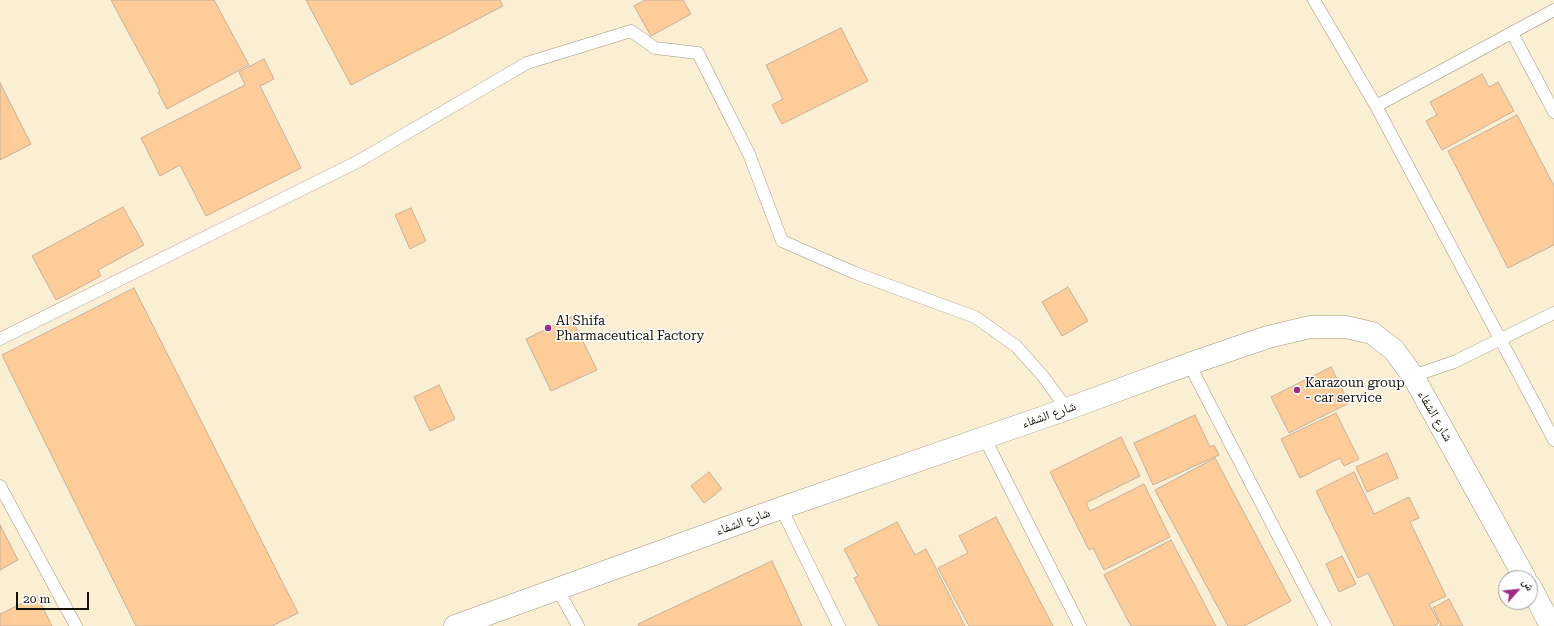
<!DOCTYPE html>
<html>
<head>
<meta charset="utf-8">
<style>
	body { margin:0 }
	#map { position:relative; width:1554px; height:626px; overflow:hidden; background:#faefd3; font-family:"Roboto Serif","Noto Naskh Arabic",serif }
	canvas { display:block }
	.north { position:absolute; left:1498px; top:570px; width:40px; height:40px; box-sizing:border-box; background:#fff; border:1px solid #a2a09c; border-radius:50%; rotate:63deg; font-size:11px; font-weight:700; line-height:16px; text-align:center; color:#161208 }
	.north::after { content:''; display:block; margin:auto; width:14px; height:18px; background:#9d2a86; clip-path:polygon(50% 0,100% 100%,50% 72%,0 100%) }
	.scale { position:absolute; left:16px; top:592px; width:73px; height:18px; box-sizing:border-box; border:2px solid #161208; border-top:0; padding-left:5px; font-size:12px; line-height:14px; white-space:nowrap; color:#161208; -webkit-text-stroke:3px #fff; paint-order:stroke }
</style>
</head>
<body>
<div id="map">
<canvas width="1554" height="626"></canvas>
<div class="north">ش</div>
<div class="scale">20 m</div>
</div>
<script>
const c = document.querySelector('canvas').getContext('2d');
c.lineJoin = 'round';
function fillPath(path, color) { c.fillStyle = color; c.fill(path, 'evenodd'); }
const shape = rows => new Path2D(rows.map(r => 'M' + r).join(''));
function stroke(path, color, width, dash) { c.strokeStyle = color; c.lineWidth = width; c.lineCap = dash ? 'butt' : 'round'; c.setLineDash(dash || []); c.stroke(path); }
function drawText(font, color, halo, rows, align = 'center') {
  c.font = font + ' "Roboto Serif","Noto Naskh Arabic",serif'; c.lineWidth = 3; c.setLineDash([]); c.textBaseline = 'middle'; c.strokeStyle = halo; c.fillStyle = color; for (const [text, x, y, turn = 0] of rows) {
    c.save(); c.translate(x, y); c.rotate((+turn || 0) * Math.PI / 180); c.textAlign = isNaN(turn) ? turn : align; if (halo) c.strokeText(text, 0, 0); c.fillText(text, 0, 0); c.restore();
  }
}
const building = shape([
	[111,0,214,0,249,65,167,109,158,92,160,91,111,0],
	[306,0,500,0,503,6,351,85,306,0],
	[645,0,683,0,691,14,651,36,634,6,645,0],
	[841,28,868,81,782,124,772,105,783,99,766,65,841,28],
	[264,59,274,79,260,86,301,168,206,216,180,165,160,176,141,138,245,85,239,72,264,59],
	[1482,74,1489,87,1498,82,1514,111,1442,150,1426,121,1437,115,1430,102,1482,74],
	[0,83,31,144,0,160,0,83],
	[1517,115,1554,186,1554,245,1508,268,1448,151,1517,115],
	[123,207,144,245,98,270,101,276,56,300,32,256,123,207],
	[411,208,426,241,410,249,395,215,411,208],
	[1068,287,1088,321,1062,336,1042,302,1068,287],
	[134,288,298,613,272,626,136,626,2,355,134,288],
	[571,317,597,370,551,391,526,339,571,317],
	[1331,367,1349,403,1289,433,1271,397,1331,367],
	[439,385,455,419,430,431,414,397,439,385],
	[1336,413,1359,459,1344,466,1340,458,1300,478,1281,439,1336,413],
	[1195,415,1210,447,1214,445,1219,455,1153,485,1134,443,1195,415],
	[1121,437,1140,476,1086,503,1090,511,1144,484,1170,537,1104,570,1093,548,1089,550,1050,472,1121,437],
	[1387,453,1398,478,1367,492,1356,467,1387,453],
	[1215,458,1291,601,1244,626,1228,626,1155,490,1215,458],
	[709,472,722,489,704,503,691,486,709,472],
	[1354,472,1374,514,1409,497,1419,518,1410,522,1446,596,1429,604,1439,623,1434,626,1394,626,1368,573,1358,578,1316,491,1354,472],
	[996,517,1053,626,969,626,938,568,968,553,959,536,996,517],
	[897,522,915,555,926,549,965,626,879,626,854,578,858,576,844,549,897,522],
	[0,525,18,560,0,570,0,525],
	[1171,540,1216,626,1131,626,1104,575,1171,540],
	[1342,556,1356,584,1339,592,1326,564,1342,556],
	[772,561,802,626,639,626,638,624,772,561],
	[37,596,52,626,0,626,0,614,37,596],
	[1449,599,1463,626,1439,626,1441,624,1433,608,1449,599]
]);
fillPath(building, '#fdcc99');
stroke(building, '#c6b09b', 1);
const lane = shape([
	[1314,0,1376,106,1554,440],
	[1512,33,1554,112],
	[1376,106,1554,10],
	[0,339,357,162,527,63,631,31,655,48,698,53,749,154,782,241,855,273,975,317,1016,346,1042,375,1067,409],
	[1189,364,1325,626],
	[1413,376,1454,362,1554,313],
	[984,437,1080,626],
	[0,486,76,626],
	[781,508,839,626],
	[557,588,578,626]
]);
const secondary = shape([
	[1530,586,1551,626],
	[455,626,781,508,1067,409,1189,364,1268,337,1310,327,1346,327,1372,333,1394,350,1413,376,1525,578]
]);
stroke(lane, '#9f957b', 13);
stroke(secondary, '#9f957b', 23);
stroke(lane, '#fff', 12);
stroke(secondary, '#fff', 22);
for (const [x, y, r, color] of [
	[548,328,4,"#9d2a86"],
	[1297,390,4,"#9d2a86"]
]) { const dot = new Path2D(); dot.arc(x, y, r, 0, 2 * Math.PI); c.fillStyle = color; c.fill(dot); stroke(dot, '#fff', 1.5); }
drawText('13px', '#161208', '#fff', [
	["Al Shifa",556,321],
	["Pharmaceutical Factory",556,336],
	["Karazoun group",1305,383],
	["- car service",1305,398]
], 'left');
drawText('13px', '#161208', '#fff', [
	["شارع الشفاء",1049,415,-19],
	["شارع الشفاء",1435,416,60],
	["شارع الشفاء",743,522,-20]
]);
</script>
</body>
</html>
